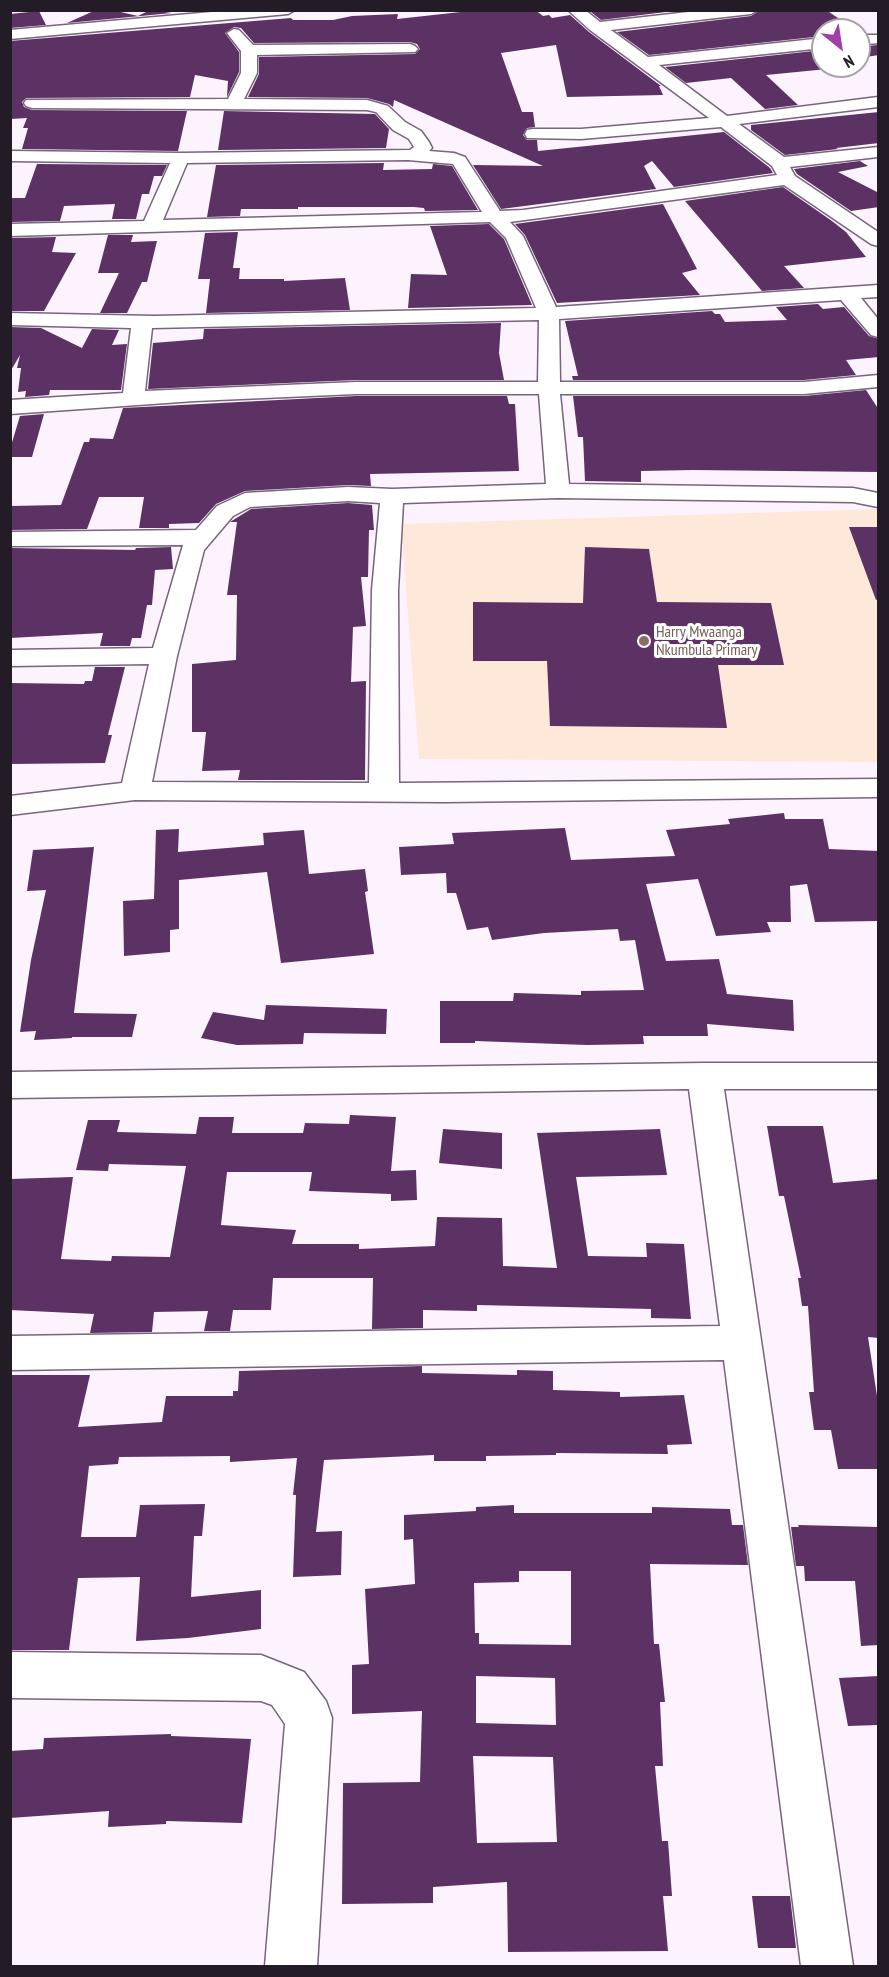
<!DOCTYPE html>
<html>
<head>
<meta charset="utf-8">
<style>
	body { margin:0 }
	#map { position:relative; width:889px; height:1977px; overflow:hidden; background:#fcf3fe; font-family:"PT Sans Narrow",sans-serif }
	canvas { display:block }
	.frame { position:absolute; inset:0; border:12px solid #231b25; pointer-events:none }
	.north { position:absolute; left:811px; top:18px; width:60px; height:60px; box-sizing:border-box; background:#fff; border:2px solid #a7a4a8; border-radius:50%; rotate:150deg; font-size:16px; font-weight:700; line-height:24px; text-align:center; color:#231b25 }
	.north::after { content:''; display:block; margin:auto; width:21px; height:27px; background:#a13fa6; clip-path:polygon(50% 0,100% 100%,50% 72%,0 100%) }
</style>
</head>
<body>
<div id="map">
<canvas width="889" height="1977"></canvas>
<div class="frame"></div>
<div class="north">N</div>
</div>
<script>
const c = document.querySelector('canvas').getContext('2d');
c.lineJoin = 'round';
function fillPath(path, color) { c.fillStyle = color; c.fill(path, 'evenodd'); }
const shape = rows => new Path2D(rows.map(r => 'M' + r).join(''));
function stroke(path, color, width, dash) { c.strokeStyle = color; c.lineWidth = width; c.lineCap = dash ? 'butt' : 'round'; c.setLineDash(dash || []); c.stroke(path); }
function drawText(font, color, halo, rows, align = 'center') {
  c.font = font + ' "PT Sans Narrow",sans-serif'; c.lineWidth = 6; c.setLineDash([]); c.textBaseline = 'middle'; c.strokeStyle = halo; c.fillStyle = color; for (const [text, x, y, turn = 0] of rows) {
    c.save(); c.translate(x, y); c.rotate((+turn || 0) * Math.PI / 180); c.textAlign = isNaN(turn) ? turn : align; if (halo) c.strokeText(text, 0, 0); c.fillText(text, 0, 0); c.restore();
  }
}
fillPath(shape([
	[878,509,878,762,419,759,401,524]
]), '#fee8da');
fillPath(shape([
	[96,10,112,10,138,16,150,10,172,13,67,23],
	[479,10,535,10,543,16,549,15,552,18,570,15,589,32,661,86,659,86,663,95,567,97,556,45,501,53,522,112,533,112,535,127,527,128,523,135,527,140,537,140,538,151,724,132,770,168,773,173,674,187,652,161,644,166,656,189,501,209,473,165,543,166,394,100,393,107,389,104,367,98,248,97,259,74,259,57,415,54,420,49,417,44,410,42,254,43,241,28,234,27,225,33,239,52,239,72,227,97,228,81,195,75,190,97,26,98,22,102,24,107,32,110,187,111,178,151,22,149,28,128,23,128,27,118,11,119,10,41,291,18,293,20,333,20,352,16,398,14,397,19],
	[600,10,682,10,601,20,591,12],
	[760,10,826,10,856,30,823,30,823,36,649,55,617,32,751,16],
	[39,11,46,25,10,28,10,14],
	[877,45,879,55,859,58,859,47],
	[823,50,823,66,858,66,766,75,798,105,765,109,731,78,686,83,665,67],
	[224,111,375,114,389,129,386,148,218,150],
	[879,112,879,143,836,148,838,149,785,155,751,130,751,125],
	[860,161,868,166,838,172,879,193,879,207,851,211,797,174,794,169],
	[384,163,383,170,432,169,433,164,452,166,478,210,425,211,424,208,414,207,298,207,298,209,241,209,240,216,207,217,216,165],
	[37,164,167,165,162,176,154,176,149,194,142,194,136,219,112,219,115,204,64,206,60,221,10,222,10,198,25,198],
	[783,187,832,221,846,232,866,257,784,266,804,288,762,291,685,201],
	[663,204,697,269,682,273,700,295,557,303,525,235,515,224],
	[489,224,504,239,532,305,408,308,411,274,447,275,430,226],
	[238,232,233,268,240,268,239,279,284,279,284,281,345,278,350,310,206,313,210,279,198,279,205,233],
	[108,235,133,235,131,242,157,241,147,282,142,282,127,313,100,313,119,273,98,273],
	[56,237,52,252,76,253,44,311,10,311,10,238],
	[818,304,823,309,844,307,869,336,879,339,879,357,846,360,856,375,804,380,573,380,572,376,578,376,565,321,712,311,715,314,720,314,725,322,787,320,776,307],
	[501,323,499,353,504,380,356,380,148,389,153,343,203,339,204,329],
	[10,327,41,328,82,348,92,329,119,330,112,345,127,344,121,390,50,390,49,395,25,397,26,391,18,392,21,368,17,368,20,355,10,372],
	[866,390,879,410,879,472,693,470,641,471,641,482,585,481,583,437,578,437,573,396,804,396],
	[356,396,507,396,509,404,515,404,519,471,370,474,371,486,348,485,245,491,216,504,199,523,169,524,169,528,139,528,144,497,99,497,87,529,10,530,10,506,61,505,84,442,89,442,90,438,113,439,123,408],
	[44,414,32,457,10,457,10,449,20,416],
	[348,503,372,505,374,530,369,530,368,577,361,577,366,626,353,627,351,682,366,681,365,780,238,780,240,770,202,771,206,732,192,732,192,664,236,660,237,595,227,595,237,522,230,522,251,509],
	[849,527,879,527,879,599,876,600],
	[171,547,173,569,155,570,152,605,147,605,141,638,132,638,130,646,100,646,103,633,10,638,10,548,135,550,136,548],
	[585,547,649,549,657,602,771,603,784,665,718,665,727,728,550,726,547,661,473,661,473,602,583,603],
	[95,667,125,667,108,735,112,735,105,763,10,764,10,683,84,684,85,681,92,681],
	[784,813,785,819,823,819,829,849,879,851,879,921,815,922,807,884,790,886,791,922,767,922,771,932,716,936,698,879,646,884,666,961,719,959,727,994,793,1000,794,1031,707,1024,708,1036,643,1036,644,1044,587,1045,475,1041,475,1043,440,1043,440,1001,513,1001,514,993,581,995,581,991,644,990,635,940,620,941,618,929,544,933,492,940,488,927,467,930,456,893,447,893,446,873,401,875,399,847,454,844,452,833,565,828,571,860,675,856,666,830,730,824,728,819],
	[179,829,178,852,264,845,263,833,304,830,309,874,365,869,368,891,365,892,374,954,281,963,267,872,179,880,179,929,170,930,170,952,124,956,123,901,154,899,156,830],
	[94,847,74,1013,137,1014,132,1037,72,1037,72,1038,34,1040,36,1031,20,1032,31,960,46,890,27,891,33,850],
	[266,1005,387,1009,386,1034,304,1033,303,1044,237,1045,201,1038,213,1012,264,1020],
	[350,1115,396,1117,391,1171,416,1170,417,1200,391,1201,391,1194,309,1191,312,1172,227,1172,221,1225,296,1230,292,1244,359,1244,359,1249,435,1246,437,1217,502,1218,503,1266,557,1268,537,1133,660,1129,667,1175,576,1177,588,1256,647,1257,646,1243,684,1244,691,1319,651,1318,651,1309,477,1305,477,1311,423,1310,423,1328,372,1329,373,1278,273,1278,271,1310,233,1310,230,1331,204,1331,208,1311,154,1312,152,1332,90,1333,94,1314,10,1310,10,1179,73,1177,61,1259,111,1261,112,1256,170,1257,186,1166,109,1164,108,1171,76,1170,88,1120,120,1120,117,1132,196,1134,199,1117,234,1117,232,1133,303,1133,305,1123,349,1124],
	[767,1126,823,1126,833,1183,879,1179,879,1338,868,1337,879,1409,879,1469,838,1469,831,1430,814,1430,809,1392,814,1392,808,1306,802,1306,798,1278,801,1278,784,1196,779,1196],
	[443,1129,502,1133,502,1169,439,1163],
	[422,1366,422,1373,517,1375,517,1370,553,1371,553,1390,620,1392,620,1397,684,1395,692,1444,667,1445,668,1454,556,1453,556,1455,486,1456,486,1461,434,1461,434,1455,324,1460,316,1532,342,1531,341,1575,293,1577,296,1495,293,1495,297,1458,230,1462,230,1456,119,1457,118,1464,89,1466,81,1537,136,1537,140,1505,205,1504,202,1536,194,1536,191,1597,261,1590,261,1629,188,1638,136,1641,140,1577,78,1578,69,1650,10,1650,10,1375,90,1375,78,1427,162,1422,166,1396,233,1396,233,1391,238,1391,239,1371],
	[514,1505,514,1513,652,1513,652,1507,730,1509,732,1525,743,1525,748,1565,650,1564,654,1644,659,1644,665,1702,660,1702,663,1766,655,1766,662,1841,668,1841,672,1896,663,1896,668,1951,508,1952,507,1882,433,1887,433,1903,342,1904,343,1783,420,1782,422,1711,352,1714,352,1665,369,1664,365,1589,415,1584,413,1539,404,1540,404,1515,476,1511,476,1507],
	[519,1571,571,1571,571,1645,479,1644,479,1633,475,1633,474,1583,519,1582],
	[476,1676,555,1678,556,1725,476,1723],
	[473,1756,553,1757,557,1842,477,1843],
	[798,1525,879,1527,879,1645,861,1646,855,1581,805,1581,804,1566,796,1566,791,1527,799,1527],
	[879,1676,879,1725,848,1726,839,1678],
	[171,1734,171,1736,251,1739,242,1823,166,1821,166,1824,108,1827,109,1811,10,1818,10,1751,43,1749,44,1738],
	[752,1896,790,1896,796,1948,758,1948]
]), '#5c3164');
const minor = shape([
	[234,10,295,10,288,14,10,39,10,30,234,10],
	[568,10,585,10,600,22,706,10,758,10,751,14,611,30,648,57,823,38,823,48,659,65,727,116,878,97,878,107,739,124,784,157,878,147,878,157,790,167,795,176,878,232,878,246,871,244,784,185,510,222,523,236,556,307,878,285,878,297,861,298,878,319,878,337,871,335,841,300,559,319,560,382,804,382,878,375,878,387,804,394,560,394,569,484,853,488,878,493,878,507,853,502,558,498,403,503,398,590,399,783,878,779,878,797,444,802,135,800,10,815,10,796,122,783,149,664,10,666,10,650,153,648,183,545,10,546,10,532,196,530,217,506,245,493,348,487,392,489,546,484,539,394,356,394,195,401,10,414,10,400,123,393,131,328,10,325,10,313,154,316,536,308,506,238,490,222,10,236,10,224,144,221,170,163,10,161,10,151,181,153,410,150,414,147,409,139,393,130,376,112,367,110,32,108,26,106,24,103,26,100,228,99,241,73,241,51,227,33,234,29,239,30,253,45,410,44,415,46,418,49,415,52,257,55,257,73,244,99,367,100,388,106,405,122,421,131,429,142,432,148,429,151,454,153,465,157,500,211,523,210,777,175,772,166,721,127,581,139,527,138,525,134,527,130,533,129,581,129,709,118,590,30,568,10],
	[408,160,453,164,482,212,163,220,187,163,408,160],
	[539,320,538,382,356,382,145,391,152,328,539,320],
	[348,501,380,503,372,590,369,783,152,782,177,656,204,550,233,516,250,507,348,501],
	[859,35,878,35,878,43,859,45,859,35],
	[705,1063,878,1063,878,1089,724,1089,853,1966,801,1966,724,1360,10,1370,10,1336,720,1326,689,1089,10,1098,10,1072,705,1063],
	[10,1652,261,1655,304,1672,326,1701,332,1718,317,1966,265,1966,285,1724,272,1705,261,1701,10,1698,10,1652]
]);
stroke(minor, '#78647c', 3);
fillPath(minor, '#fff');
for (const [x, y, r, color] of [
	[644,641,6,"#8d6e63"]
]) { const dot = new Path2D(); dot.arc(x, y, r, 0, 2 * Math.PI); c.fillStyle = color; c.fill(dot); stroke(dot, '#fff', 2); }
drawText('16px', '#785e54', '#fff', [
	["Harry Mwaanga",656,632],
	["Nkumbula Primary",656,650]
], 'left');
</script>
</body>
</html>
